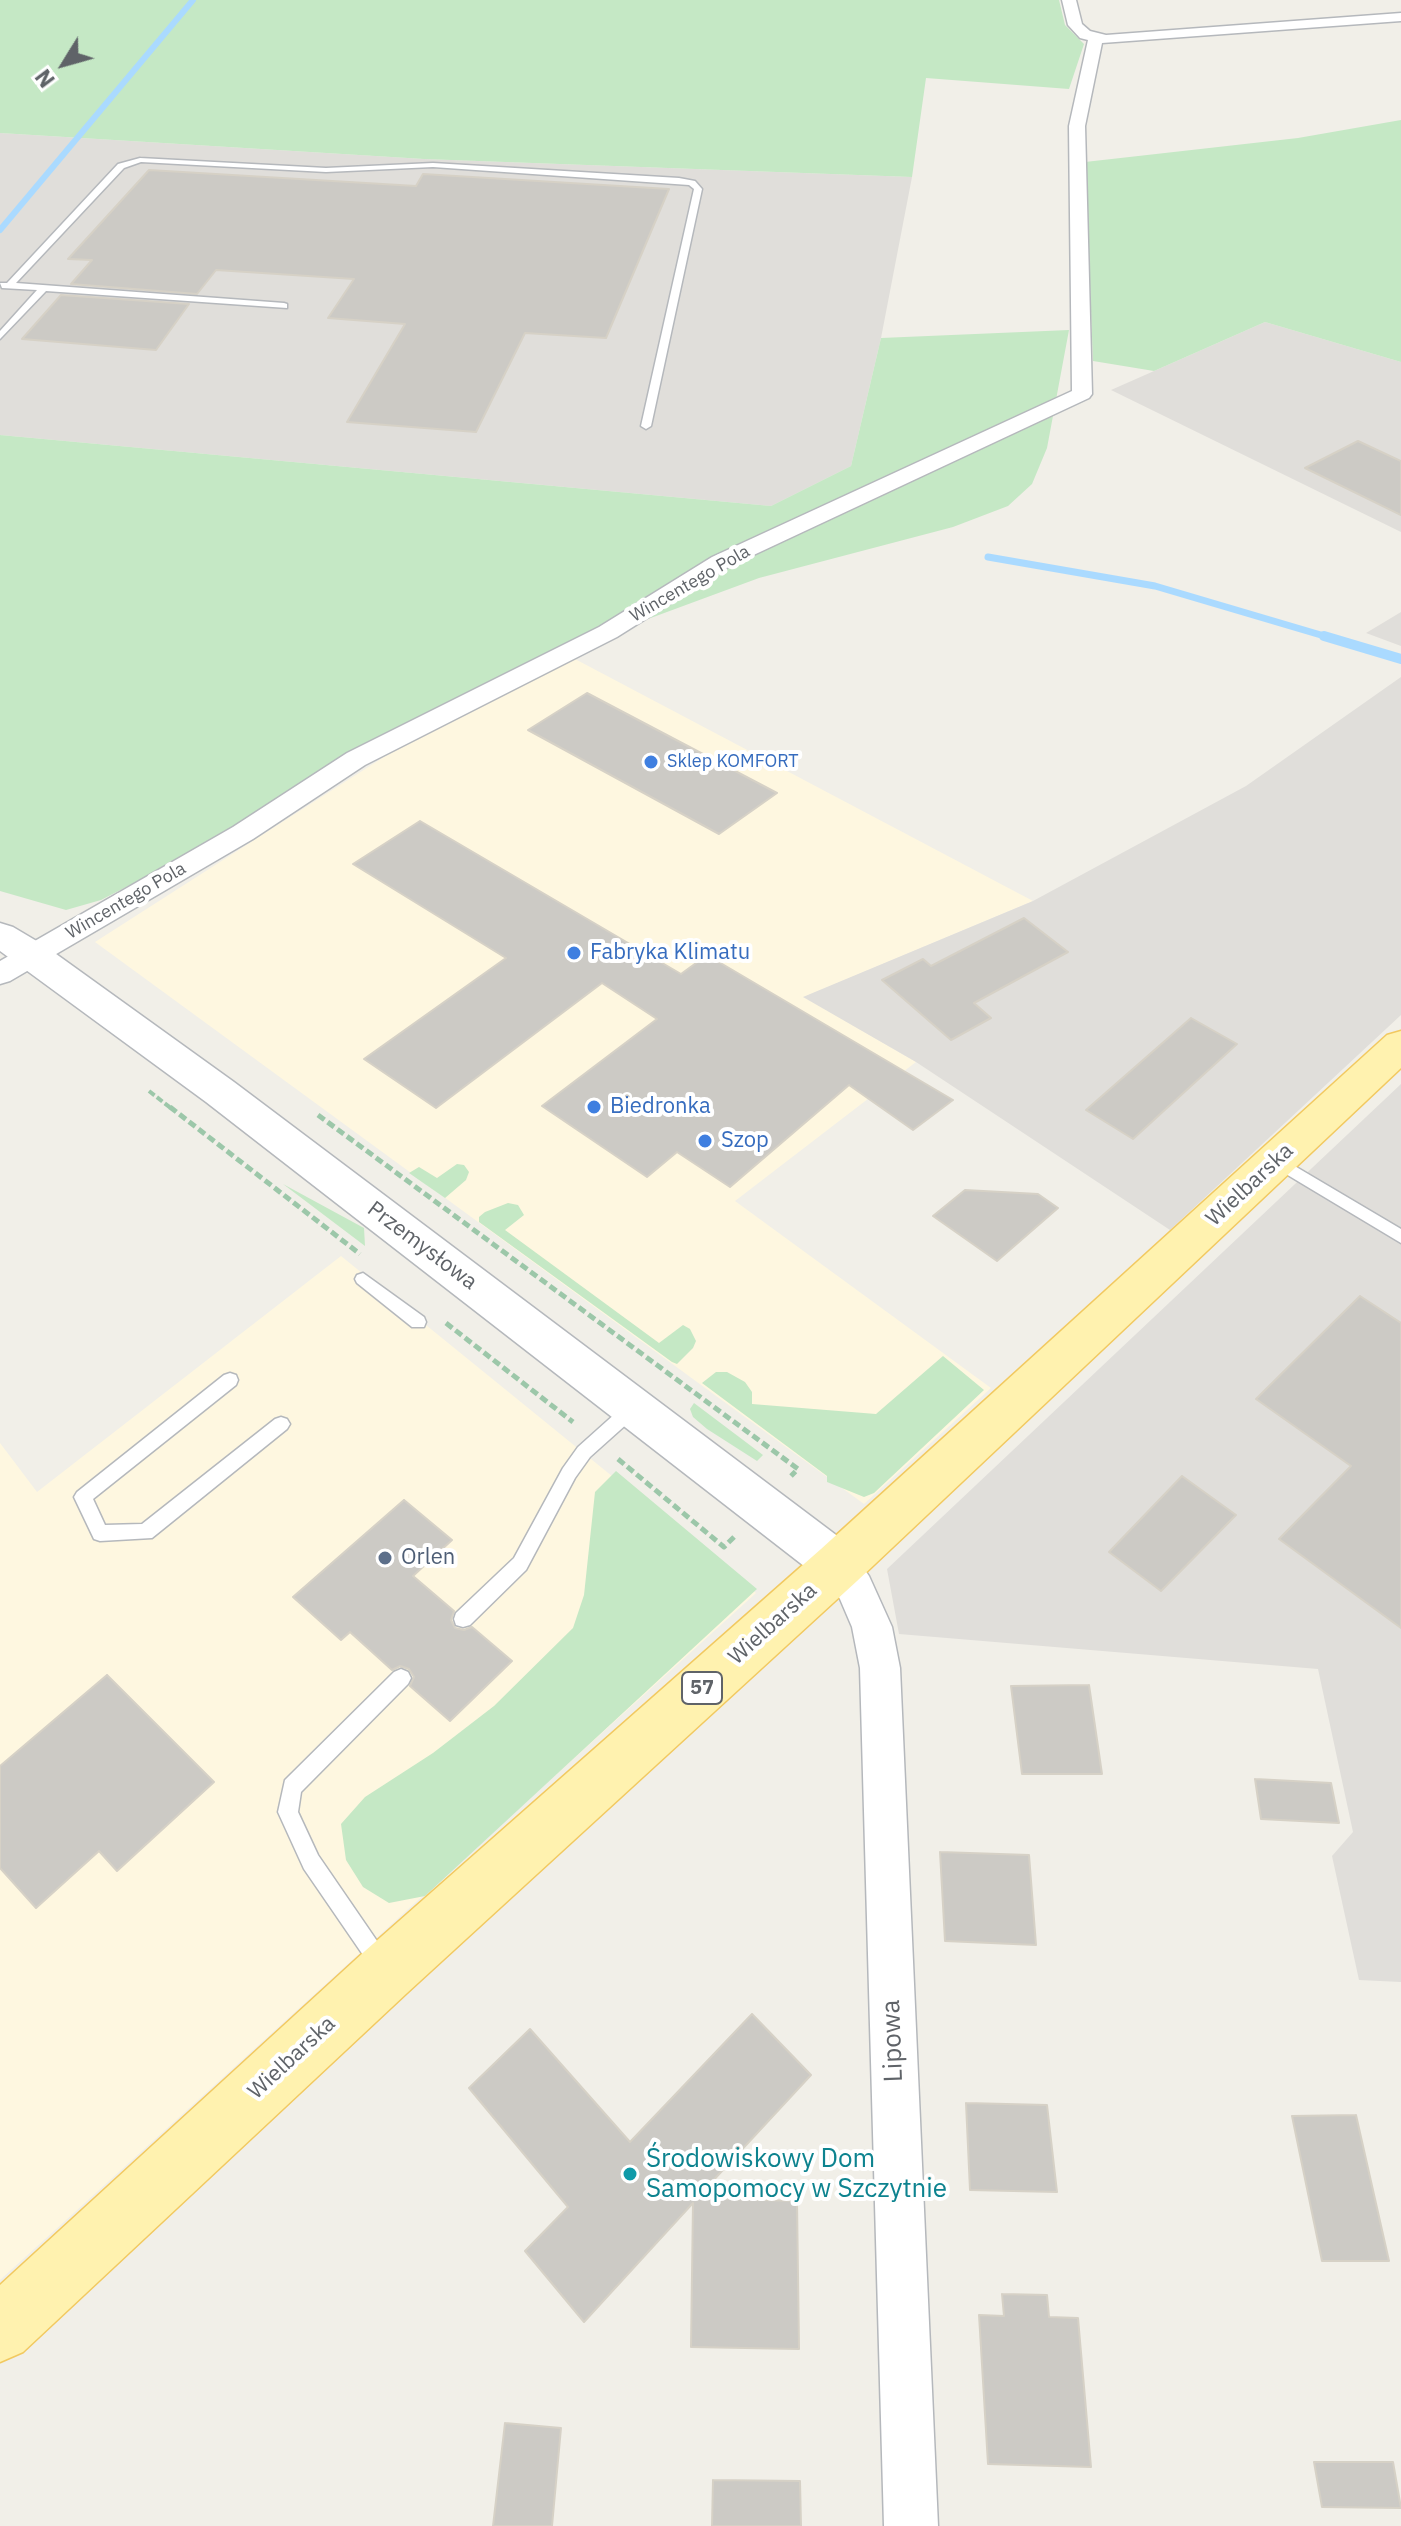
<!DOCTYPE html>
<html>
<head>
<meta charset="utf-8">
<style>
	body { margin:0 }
	#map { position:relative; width:1401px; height:2526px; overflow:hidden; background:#f1efe8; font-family:"IBM Plex Sans",sans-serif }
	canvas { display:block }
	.north { position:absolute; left:24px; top:24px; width:80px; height:80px; -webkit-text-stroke:6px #fff; paint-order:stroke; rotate:233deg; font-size:22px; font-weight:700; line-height:32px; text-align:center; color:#5f6368 }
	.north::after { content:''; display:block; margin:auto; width:28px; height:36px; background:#5f6368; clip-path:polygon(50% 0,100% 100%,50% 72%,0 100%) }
</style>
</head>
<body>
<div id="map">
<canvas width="1401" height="2526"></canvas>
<div class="north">N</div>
</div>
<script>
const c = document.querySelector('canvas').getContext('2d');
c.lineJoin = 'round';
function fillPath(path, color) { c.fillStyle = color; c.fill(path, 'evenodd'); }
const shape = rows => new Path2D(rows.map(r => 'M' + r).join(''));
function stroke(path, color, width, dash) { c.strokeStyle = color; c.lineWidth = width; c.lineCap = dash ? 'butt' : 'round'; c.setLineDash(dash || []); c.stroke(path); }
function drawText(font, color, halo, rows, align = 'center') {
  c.font = font + ' "IBM Plex Sans",sans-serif'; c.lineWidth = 8; c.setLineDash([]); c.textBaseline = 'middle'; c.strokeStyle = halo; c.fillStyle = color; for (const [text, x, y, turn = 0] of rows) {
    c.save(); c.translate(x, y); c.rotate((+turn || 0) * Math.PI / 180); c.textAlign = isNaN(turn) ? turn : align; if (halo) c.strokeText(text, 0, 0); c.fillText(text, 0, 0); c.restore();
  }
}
fillPath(shape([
	[575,659,1033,901,804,997,916,1062,735,1201,991,1388,864,1504,95,942,387,755],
	[341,1256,756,1593,0,2280,0,1443,37,1492]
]), '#fef7e0');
fillPath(shape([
	[0,133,424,159,912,177,881,338,851,466,771,506,0,435],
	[1265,322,1401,362,1401,532,1111,390],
	[1401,612,1401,646,1366,633],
	[1401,677,1401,1015,1170,1230,916,1062,803,997,1033,901,1246,786],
	[1401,1084,1401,1982,1359,1980,1332,1856,1353,1832,1318,1669,899,1634,887,1569]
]), '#e0deda');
fillPath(shape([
	[0,0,1059,0,1065,25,1084,44,1069,89,926,78,912,177,424,159,0,133],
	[1401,120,1401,362,1265,322,1154,371,1093,361,1085,162,1298,138],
	[1069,330,1047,448,1032,484,1008,506,953,527,759,578,518,667,448,703,244,826,101,900,66,910,0,891,0,435,771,506,851,466,881,338],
	[457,1164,464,1165,469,1172,466,1180,445,1198,409,1173,419,1167,437,1178],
	[283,1184,364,1228,365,1246],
	[508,1203,518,1205,524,1215,505,1230,659,1343,683,1325,690,1329,696,1341,693,1348,677,1364,672,1362,479,1222,479,1217,485,1212],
	[943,1356,984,1390,874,1493,864,1497,827,1482,827,1476,702,1383,716,1372,727,1372,745,1382,752,1392,752,1404,876,1414],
	[694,1403,763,1455,757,1461,707,1429,693,1417,690,1409],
	[616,1471,757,1589,425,1896,389,1903,363,1887,346,1860,341,1824,365,1797,433,1753,494,1706,573,1628,584,1595,595,1492]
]), '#c5e8c5');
stroke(shape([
	[0,230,193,0]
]), '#aadaff', 6);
stroke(shape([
	[988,557,1155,586,1331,638]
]), '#aadaff', 7);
stroke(shape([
	[1324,636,1401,659]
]), '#aadaff', 10);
const building = shape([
	[149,170,416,186,423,174,669,189,606,338,525,333,476,432,347,422,405,324,328,318,354,279,216,270,197,294,71,284,92,260,68,259,149,170],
	[61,295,189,304,156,350,22,339,61,295],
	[1358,441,1401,461,1401,515,1305,468,1358,441],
	[587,693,777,793,719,834,528,730,587,693],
	[420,821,681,974,707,955,953,1100,913,1130,849,1085,730,1187,677,1152,647,1177,542,1106,657,1019,602,983,436,1108,364,1059,506,958,353,864,420,821],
	[1024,918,1068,952,974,1003,991,1018,951,1040,882,980,923,959,931,966,1024,918],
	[1191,1018,1237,1044,1133,1139,1086,1110,1191,1018],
	[965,1190,1038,1194,1058,1208,997,1261,933,1216,965,1190],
	[1360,1296,1401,1323,1401,1628,1279,1539,1351,1466,1256,1399,1360,1296],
	[1182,1476,1236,1515,1161,1591,1109,1552,1182,1476],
	[404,1500,452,1540,413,1576,454,1611,451,1620,455,1628,464,1630,472,1627,512,1661,450,1721,410,1686,414,1677,409,1669,400,1666,392,1670,350,1632,341,1640,293,1597,404,1500],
	[107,1675,214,1782,117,1871,99,1851,36,1908,0,1868,0,1766,107,1675],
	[1089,1685,1102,1774,1022,1774,1011,1686,1089,1685],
	[1255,1779,1331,1783,1339,1823,1261,1819,1255,1779],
	[940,1852,1029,1855,1036,1945,945,1941,940,1852],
	[752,2014,811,2075,697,2198,797,2201,799,2349,691,2347,693,2203,584,2322,525,2251,568,2207,469,2088,530,2029,630,2142,752,2014],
	[966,2103,1047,2105,1057,2192,970,2190,966,2103],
	[1356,2115,1389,2261,1322,2261,1292,2116,1356,2115],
	[1002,2294,1047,2295,1049,2317,1078,2318,1091,2467,988,2464,979,2315,1004,2316,1002,2294],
	[505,2423,561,2428,552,2526,493,2526,505,2423],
	[1314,2462,1393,2462,1401,2508,1322,2507,1314,2462],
	[713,2480,800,2481,801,2526,712,2526,713,2480]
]);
fillPath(building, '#cccac5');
stroke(building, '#d6d1c6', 2);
const service = shape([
	[140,158,326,168,433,163,679,178,695,181,702,189,651,426,646,429,641,426,694,189,689,185,433,167,326,172,141,162,124,168,16,283,284,303,287,304,287,308,46,291,0,339,0,331,37,290,2,288,0,283,7,283,118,164,140,158],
	[1276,1155,1401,1229,1401,1243,1271,1165,1268,1161,1271,1157,1276,1155],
	[363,1273,424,1317,426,1322,424,1327,412,1327,357,1283,355,1279,357,1275,363,1273],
	[230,1373,236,1375,238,1380,236,1385,93,1499,105,1525,142,1524,275,1419,281,1417,287,1419,290,1424,287,1429,152,1538,100,1541,94,1539,74,1497,77,1492,224,1375,230,1373],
	[632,1402,638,1404,641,1409,638,1414,590,1457,575,1478,526,1570,470,1625,463,1627,456,1625,454,1619,456,1613,514,1558,563,1468,578,1447,626,1404,632,1402],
	[401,1669,408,1672,411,1678,408,1684,301,1792,298,1812,318,1855,388,1957,392,1964,388,1971,381,1975,374,1971,304,1869,278,1812,285,1780,394,1672,401,1669]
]);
const minor = shape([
	[1062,0,1076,0,1082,24,1090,31,1106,35,1401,13,1401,21,1102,43,1085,126,1092,394,1089,398,728,567,617,637,365,765,253,839,10,981,0,984,0,961,233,827,347,753,599,627,712,557,1072,391,1069,126,1088,40,1080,38,1068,25,1062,0],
	[839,1548,853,1553,869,1576,892,1627,900,1668,938,2526,884,2526,860,1668,852,1627,840,1599,820,1565,825,1553,839,1548]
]);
const tertiary = shape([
	[0,923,13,927,45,946,234,1082,856,1550,863,1565,856,1580,839,1586,822,1580,206,1102,0,951,0,923]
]);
const primary = shape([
	[1401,1031,1401,1068,857,1581,407,1993,23,2352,0,2362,0,2285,365,1951,821,1549,1387,1035,1401,1031]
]);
stroke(service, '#b5b8bc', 3);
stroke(minor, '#b5b8bc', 3);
stroke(tertiary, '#b5b8bc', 3);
stroke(primary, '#f2c960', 3);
stroke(shape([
	[149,1091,172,1109]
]), '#9cc7a9', 4, [7, 3]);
stroke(shape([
	[170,1107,360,1254],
	[318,1115,798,1469,791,1476],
	[446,1323,573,1422],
	[618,1459,724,1547,735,1536]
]), '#9cc7a9', 5, [8, 4]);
fillPath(service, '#fff');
fillPath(minor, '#fff');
fillPath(tertiary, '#fff');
fillPath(primary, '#fff2af');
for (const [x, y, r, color] of [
	[651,762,8,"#3f7fe0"],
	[574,953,8,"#3f7fe0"],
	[594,1107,8,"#3f7fe0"],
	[705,1141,8,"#3f7fe0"],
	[385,1558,8,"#5c6f8a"],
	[630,2174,8,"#0f9aa8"]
]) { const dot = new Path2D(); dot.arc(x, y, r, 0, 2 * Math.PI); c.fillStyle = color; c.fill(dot); stroke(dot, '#fff', 3); }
drawText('18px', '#5f6368', '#fff', [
	["Wincentego Pola",690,584,-30],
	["Wincentego Pola",126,901,-30]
]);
drawText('18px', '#366cbe', '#fff', [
	["Sklep KOMFORT",667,762]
], 'left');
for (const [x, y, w] of [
	[702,1688,40]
]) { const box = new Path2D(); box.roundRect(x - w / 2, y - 16, w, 32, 6); c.fillStyle = '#fff'; c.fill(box); stroke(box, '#5f6368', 2); }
drawText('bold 20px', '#5f6368', null, [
	["57",702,1688]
]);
drawText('22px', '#366cbe', '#fff', [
	["Fabryka Klimatu",590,953],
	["Biedronka",610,1107],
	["Szop",721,1141]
], 'left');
drawText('22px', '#5f6368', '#fff', [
	["Wielbarska",1250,1185,-43],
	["Przemysłowa",422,1246,37],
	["Wielbarska",773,1624,-42],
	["Wielbarska",292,2058,-43]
]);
drawText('22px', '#4e5e75', '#fff', [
	["Orlen",401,1558]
], 'left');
drawText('26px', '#5f6368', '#fff', [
	["Lipowa",893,2041,-92]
]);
drawText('26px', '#0d838f', '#fff', [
	["Środowiskowy Dom",646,2159],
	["Samopomocy w Szczytnie",646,2189]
], 'left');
</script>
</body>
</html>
